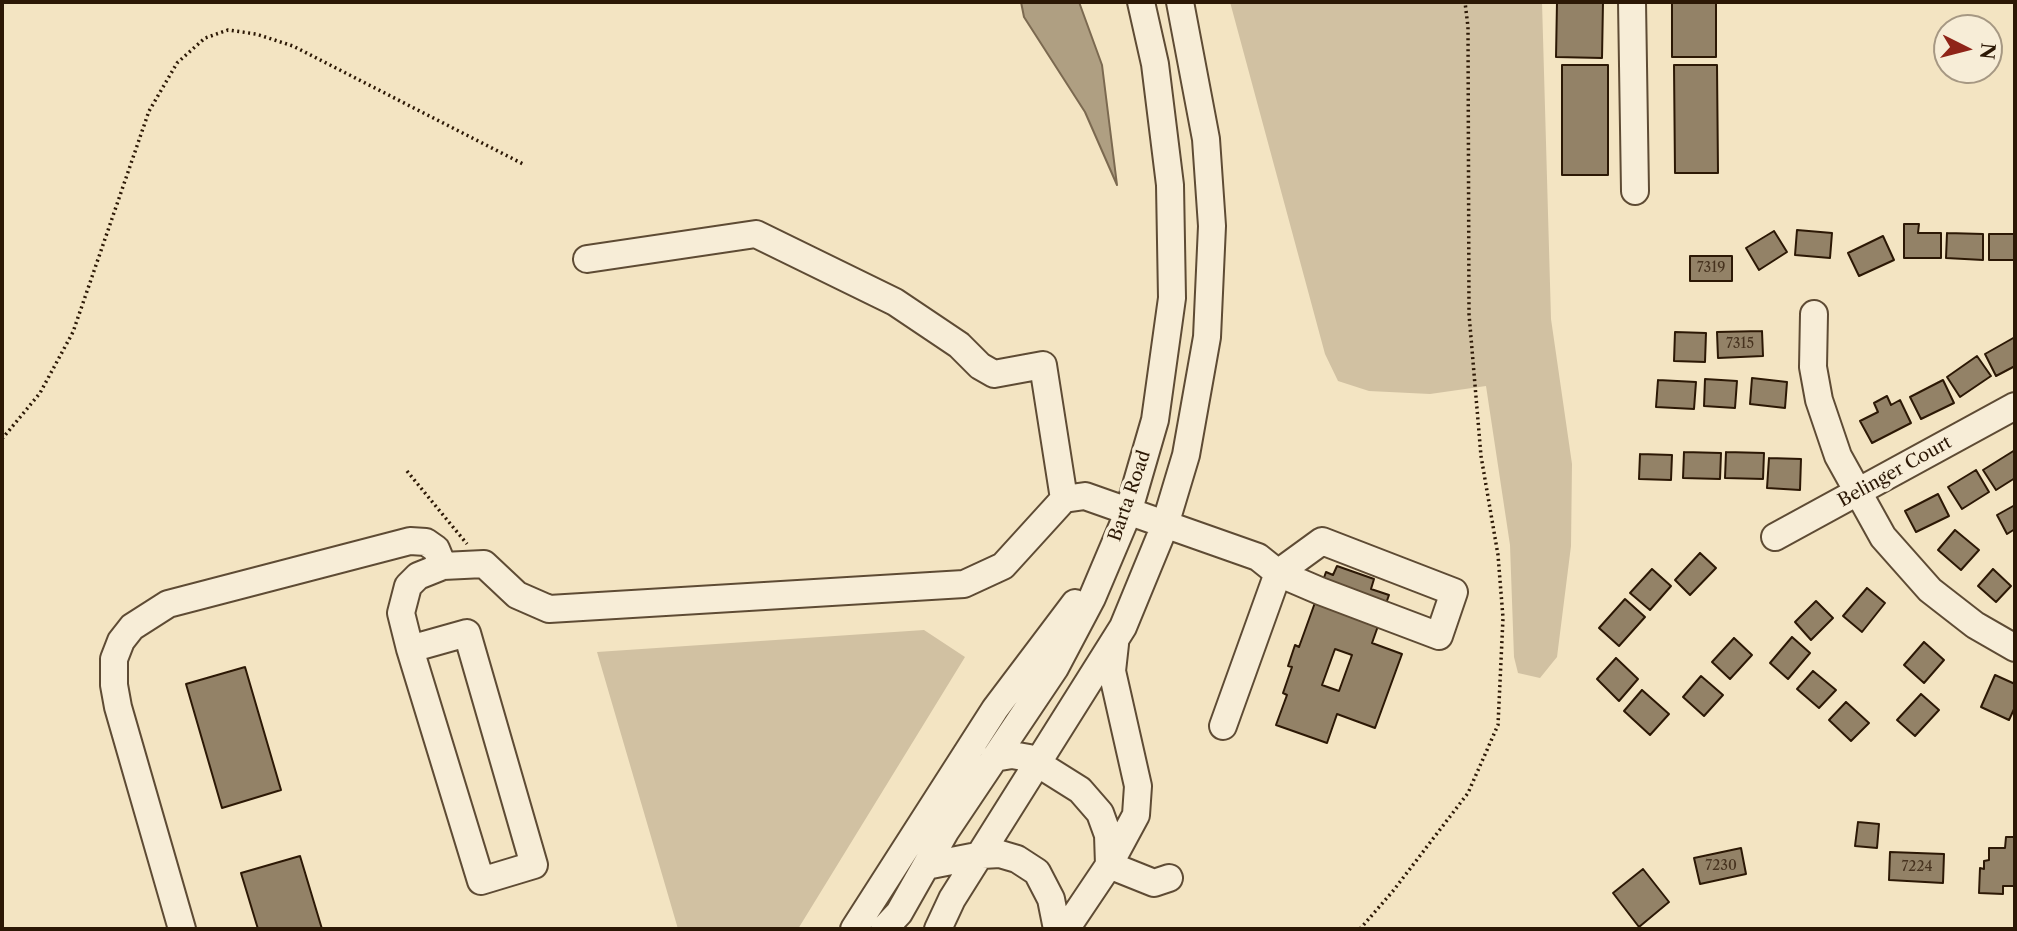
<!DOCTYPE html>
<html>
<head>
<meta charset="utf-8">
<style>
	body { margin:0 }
	#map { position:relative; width:2017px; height:931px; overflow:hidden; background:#f3e4c2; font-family:"Libre Caslon Text",serif }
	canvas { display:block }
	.frame { position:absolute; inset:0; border:4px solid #2c1805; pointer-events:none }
	.north { position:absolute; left:1933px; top:14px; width:70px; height:70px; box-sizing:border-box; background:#f7edd7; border:2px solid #a69883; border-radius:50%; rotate:96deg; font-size:19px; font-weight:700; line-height:28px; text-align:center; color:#2c1805 }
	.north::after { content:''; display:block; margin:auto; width:24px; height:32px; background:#8f2418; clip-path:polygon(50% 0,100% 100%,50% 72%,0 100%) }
</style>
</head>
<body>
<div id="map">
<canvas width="2017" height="931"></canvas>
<div class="frame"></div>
<div class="north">N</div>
</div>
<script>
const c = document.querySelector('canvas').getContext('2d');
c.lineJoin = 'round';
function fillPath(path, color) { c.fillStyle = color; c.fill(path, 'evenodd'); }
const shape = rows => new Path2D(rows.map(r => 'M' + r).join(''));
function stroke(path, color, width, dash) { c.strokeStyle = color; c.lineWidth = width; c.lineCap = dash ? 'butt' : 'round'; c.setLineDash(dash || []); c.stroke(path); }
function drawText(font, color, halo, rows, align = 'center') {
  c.font = font + ' "Libre Caslon Text",serif'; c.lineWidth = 7; c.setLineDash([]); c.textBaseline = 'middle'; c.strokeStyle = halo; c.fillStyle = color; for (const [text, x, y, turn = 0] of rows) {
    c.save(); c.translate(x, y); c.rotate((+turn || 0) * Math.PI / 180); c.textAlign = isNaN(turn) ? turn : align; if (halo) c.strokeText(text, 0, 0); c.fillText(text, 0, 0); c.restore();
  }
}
fillPath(shape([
	[1230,2,1542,2,1551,319,1572,464,1571,546,1557,657,1540,678,1518,673,1514,657,1510,545,1486,386,1430,394,1369,391,1338,381,1325,354],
	[924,630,965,657,798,929,678,929,597,652]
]), '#d1c1a2');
const water = shape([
	[1021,2,1079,2,1102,65,1117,185,1085,112,1024,17,1021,2]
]);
fillPath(water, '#af9f82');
stroke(water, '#7b6950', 2);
const building = shape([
	[1557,2,1603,2,1602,58,1556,57,1557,2],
	[1672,2,1716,2,1716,57,1672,57,1672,2],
	[1562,65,1608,65,1608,175,1562,175,1562,65],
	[1674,65,1717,65,1718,173,1675,173,1674,65],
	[1904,224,1919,224,1918,233,1941,233,1941,258,1904,258,1904,224],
	[1797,230,1832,233,1830,258,1795,255,1797,230],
	[1774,231,1787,252,1759,270,1746,248,1774,231],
	[1947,233,1983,234,1983,260,1946,258,1947,233],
	[1989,234,2015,234,2015,260,1989,260,1989,234],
	[1883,236,1894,260,1859,276,1848,253,1883,236],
	[1690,256,1732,256,1732,281,1690,281,1690,256],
	[1762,331,1763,356,1718,358,1717,332,1762,331],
	[1675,332,1706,333,1705,362,1674,361,1675,332],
	[2015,337,2015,366,1996,376,1985,354,2015,337],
	[1977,356,1991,376,1960,397,1947,377,1977,356],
	[1752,378,1787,382,1785,408,1750,404,1752,378],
	[1705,379,1737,381,1735,408,1704,406,1705,379],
	[1658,380,1696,382,1694,409,1656,407,1658,380],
	[1943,380,1954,403,1921,419,1910,397,1943,380],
	[1887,396,1891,405,1900,400,1911,423,1872,443,1860,421,1878,412,1874,403,1887,396],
	[2015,450,2015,478,1996,490,1983,470,2015,450],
	[1684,452,1721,453,1720,479,1683,478,1684,452],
	[1726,452,1764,453,1763,479,1725,478,1726,452],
	[1640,454,1672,455,1671,480,1639,479,1640,454],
	[1769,458,1801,459,1800,490,1767,488,1769,458],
	[1976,470,1989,492,1962,509,1948,487,1976,470],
	[1938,494,1949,516,1916,532,1905,511,1938,494],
	[2015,505,2015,529,2007,534,1997,515,2015,505],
	[1955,530,1979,550,1961,570,1938,550,1955,530],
	[1700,553,1716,568,1690,595,1675,580,1700,553],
	[1337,566,1374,579,1371,589,1389,595,1372,643,1402,654,1375,728,1337,714,1327,743,1276,725,1287,695,1283,693,1292,667,1288,666,1295,645,1299,647,1326,572,1333,575,1337,566],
	[1335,649,1352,655,1339,691,1322,685,1335,649],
	[1652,569,1671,586,1650,610,1630,593,1652,569],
	[1993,569,2011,586,1996,602,1978,586,1993,569],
	[1867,588,1885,603,1862,632,1843,616,1867,588],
	[1625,599,1645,617,1619,646,1599,628,1625,599],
	[1816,601,1833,618,1811,640,1795,622,1816,601],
	[1792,637,1810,653,1788,679,1770,663,1792,637],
	[1734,638,1752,655,1730,679,1712,662,1734,638],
	[1924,642,1944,660,1924,683,1904,665,1924,642],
	[1616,658,1638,679,1619,701,1597,679,1616,658],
	[245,667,281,790,222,808,186,684,245,667],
	[1813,671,1836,690,1819,708,1797,689,1813,671],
	[1995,675,2015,684,2015,707,2009,720,1981,707,1995,675],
	[1701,676,1723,695,1704,716,1683,697,1701,676],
	[1642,690,1669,714,1650,735,1624,711,1642,690],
	[1921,694,1939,710,1915,736,1897,720,1921,694],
	[1846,702,1869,723,1851,741,1829,720,1846,702],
	[1858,822,1879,824,1877,848,1855,846,1858,822],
	[2006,837,2015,837,2015,886,2003,886,2003,894,1979,893,1980,868,1984,869,1984,861,1989,860,1989,848,2005,848,2006,837],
	[1741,848,1746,874,1700,884,1694,858,1741,848],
	[1890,852,1944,854,1943,883,1889,880,1890,852],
	[300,856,322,929,258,929,241,873,300,856],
	[1643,869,1669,902,1639,927,1613,893,1643,869]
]);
fillPath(building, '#938267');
stroke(building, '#2c1805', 2);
const minor = shape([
	[1632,2,1635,191],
	[587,259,756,234,895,302,959,345,980,366,994,374,1043,365,1064,499],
	[1814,314,1813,367,1819,400,1838,456,1883,537,1930,590,1975,625,2015,648],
	[1775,537,2015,406],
	[1115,644,1112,671,1138,786,1136,815,1109,865,1154,883,1169,878],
	[410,649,467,633,534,865,481,881,410,649,401,613,408,586,418,576,443,566,484,564,517,595,549,609,964,584,1003,566,1064,499,1085,496,1258,557,1278,573,1320,591,1439,636,1454,592,1322,541,1278,573,1223,726],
	[994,758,1012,755,1029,758,1080,790,1100,813,1108,835,1109,865,1066,929],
	[926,866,982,855,1000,854,1017,859,1037,872,1051,899,1057,929],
	[182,929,118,707,114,685,114,659,121,641,132,627,168,604,410,541,426,542,436,549,443,566],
	[854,929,995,709,1075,603],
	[884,929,899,913,945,832,1055,668,1092,598,1128,513,1155,420,1172,298,1170,185,1155,64,1141,2],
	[938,929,952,899,1123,627,1165,525,1186,455,1207,337,1212,226,1206,139,1180,2]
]);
stroke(minor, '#5e4b34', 30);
stroke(shape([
	[2,439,40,393,73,332,149,111,177,63,205,38,228,30,256,34,293,46,525,165],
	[407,471,467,544],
	[1360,929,1393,891,1468,793,1498,725,1503,618,1498,555,1481,456,1469,314,1468,27,1465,2]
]), '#2c1805', 3.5, [2, 3.5]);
stroke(minor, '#f7edd7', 26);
drawText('14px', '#46321e', null, [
	["7319",1711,268],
	["7315",1740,344],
	["7230",1721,866],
	["7224",1917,867]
]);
drawText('18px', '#2c1805', '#f7edd7', [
	["Belinger Court",1895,472,-29],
	["Barta Road",1130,496,-71]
]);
</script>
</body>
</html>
